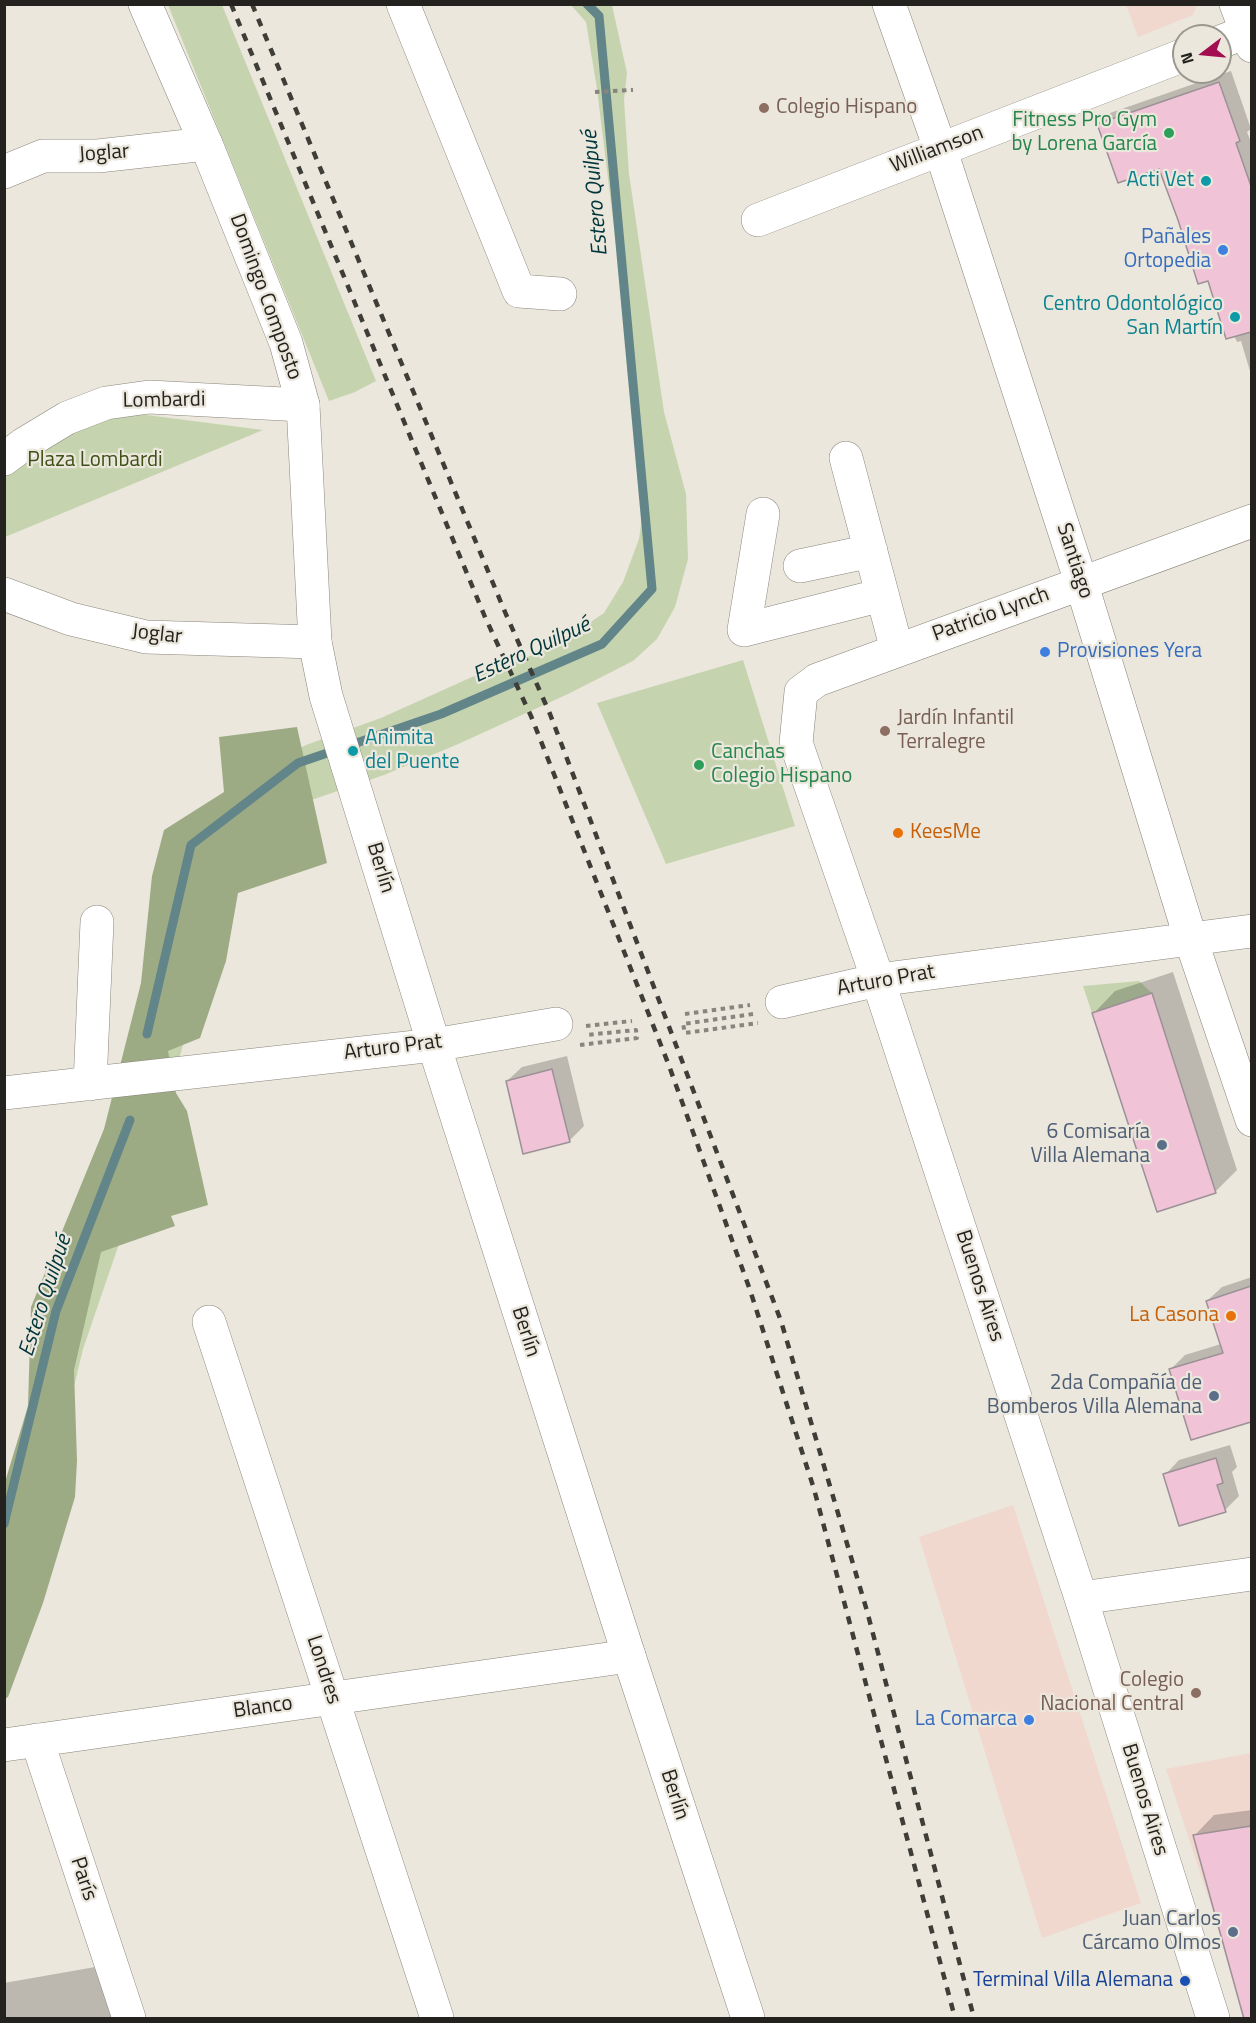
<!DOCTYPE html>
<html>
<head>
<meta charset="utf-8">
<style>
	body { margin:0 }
	#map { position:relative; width:1256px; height:2023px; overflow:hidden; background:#ebe7dc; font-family:"Titillium Web",sans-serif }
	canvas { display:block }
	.frame { position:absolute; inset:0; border:6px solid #24221e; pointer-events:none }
	.north { position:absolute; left:1172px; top:24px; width:60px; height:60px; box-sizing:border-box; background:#ebe7dc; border:2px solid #9b9890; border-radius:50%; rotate:254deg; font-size:16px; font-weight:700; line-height:24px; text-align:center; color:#24221e }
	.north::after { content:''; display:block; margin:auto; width:21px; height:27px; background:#a20e50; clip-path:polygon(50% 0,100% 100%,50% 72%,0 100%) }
</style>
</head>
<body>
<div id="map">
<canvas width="1256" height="2023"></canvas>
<div class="frame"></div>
<div class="north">N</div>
</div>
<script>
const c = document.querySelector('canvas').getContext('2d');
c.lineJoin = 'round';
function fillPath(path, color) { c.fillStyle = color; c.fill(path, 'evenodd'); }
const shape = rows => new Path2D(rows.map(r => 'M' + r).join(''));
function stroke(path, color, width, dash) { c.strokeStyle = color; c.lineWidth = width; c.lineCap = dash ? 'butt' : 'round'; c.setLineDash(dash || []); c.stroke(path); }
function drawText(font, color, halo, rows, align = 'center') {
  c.font = font + ' "Titillium Web",sans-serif'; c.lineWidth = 4.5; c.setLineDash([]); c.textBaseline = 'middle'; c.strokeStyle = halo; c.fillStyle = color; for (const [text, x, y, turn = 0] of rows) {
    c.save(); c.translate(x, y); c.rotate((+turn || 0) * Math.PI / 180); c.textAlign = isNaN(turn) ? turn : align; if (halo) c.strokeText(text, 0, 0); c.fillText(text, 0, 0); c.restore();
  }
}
fillPath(shape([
	[1195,5,1196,7,1193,15,1138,37,1126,5],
	[1013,1505,1141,1903,1042,1938,919,1537],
	[1251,1753,1251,2018,1244,2018,1212,1909,1166,1769]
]), '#f0d8ce');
fillPath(shape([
	[168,5,222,5,376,381,355,392,329,401],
	[571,5,612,5,627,73,624,100,629,174,664,412,686,494,688,559,675,607,657,639,633,661,568,694,456,745,384,775,297,805,222,896,169,1098,83,1349,36,1545,5,1528,241,778,306,745,381,718,472,677,521,660,561,642,604,613,623,582,639,539,646,489,597,89,586,22],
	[131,413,263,430,5,537,4,472,81,428],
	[743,660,795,826,666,864,597,703],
	[1139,981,1152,993,1092,1013,1083,986]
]), '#c5d4ae');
fillPath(shape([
	[297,727,327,863,238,893,226,961,200,1038,168,1051,176,1093,187,1111,208,1205,171,1216,175,1226,101,1252,74,1370,77,1461,75,1497,43,1603,8,1697,5,1699,5,1482,28,1406,31,1307,104,1129,141,983,152,876,164,830,224,792,219,737]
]), '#9dab85');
fillPath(shape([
	[1231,71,1251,129,1247,132,1252,144,1252,378,1241,341,1237,342,1160,167,1099,124,1110,113],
	[1173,972,1237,1170,1216,1191,1158,1210,1094,1013,1115,991],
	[567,1056,584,1126,569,1141,507,1081,522,1067],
	[1252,1277,1252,1421,1192,1438,1171,1369,1185,1355,1221,1344,1207,1301,1222,1287],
	[1230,1445,1237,1467,1232,1472,1239,1496,1225,1510,1165,1475,1179,1460],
	[1252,1810,1252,2018,1245,2018,1195,1835,1214,1815],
	[118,1963,113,2018,4,2018,4,1983]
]), '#0003');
stroke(shape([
	[147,1034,191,845,298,763,441,714,602,644,652,589,599,16,587,4],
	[4,1524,56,1311,130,1120]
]), '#618589', 9);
const building = shape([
	[1219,82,1240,141,1236,143,1251,186,1251,332,1226,339,1208,281,1198,284,1178,220,1159,169,1118,183,1097,124,1219,82],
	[1152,993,1216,1193,1157,1212,1092,1013,1152,993],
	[552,1069,570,1142,523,1154,506,1081,552,1069],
	[1251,1286,1251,1422,1191,1440,1169,1369,1223,1353,1206,1301,1251,1286],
	[1216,1458,1223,1483,1217,1485,1226,1512,1179,1526,1163,1474,1216,1458],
	[1251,1826,1251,2019,1244,2019,1193,1835,1251,1826]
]);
fillPath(building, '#f0c3d6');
stroke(building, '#9c9196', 1.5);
const minor = shape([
	[403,4,519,291,560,294],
	[889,4,940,148,1081,582,1191,940,1252,1120],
	[1220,42,1252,30],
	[4,172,43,156,98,156,206,144],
	[758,220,1184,55],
	[846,458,897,650],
	[4,459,24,444,67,418,106,403,149,397,303,405],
	[763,514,744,630,882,595],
	[800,566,871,551],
	[4,594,71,619,146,637,315,642],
	[782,1002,878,980,1252,931],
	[90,1084,97,922],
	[4,1093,434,1045,556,1024],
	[209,1322,437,2018],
	[1081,1598,1252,1574],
	[37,1740,129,2018],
	[4,1745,629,1656],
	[1213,2018,1081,1598,878,980,796,743,801,692,817,680,1252,521]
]);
const major = shape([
	[145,4,206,144,286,343,303,405,315,642,326,696,434,1045,629,1656,748,2018],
	[1236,4,1252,46]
]);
stroke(minor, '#89857b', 34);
stroke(major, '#89857b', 34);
stroke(shape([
	[595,92,633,90],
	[685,1014,750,1005],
	[753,1014,683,1024,685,1033,758,1023],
	[586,1026,632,1021],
	[580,1045,637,1038,636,1030,586,1035]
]), '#88857e', 4, [4.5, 4.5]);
stroke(minor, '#fff', 33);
stroke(major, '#fff', 33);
stroke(shape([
	[231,4,485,617,531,716,668,1063,750,1290,814,1489,955,2018],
	[252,4,505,612,550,714,781,1321,867,1611,974,2018]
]), '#3f3d38', 4.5, [8, 8]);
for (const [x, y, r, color] of [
	[764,108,6,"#8d6e63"],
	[1169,133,6,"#2e9e5b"],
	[1206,181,6,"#0f9aa8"],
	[1223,250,6,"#3f7fe0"],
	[1235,317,6,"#0f9aa8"],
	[1045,652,6,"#3f7fe0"],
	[885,731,6,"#8d6e63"],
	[353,751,6,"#0f9aa8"],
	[699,765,6,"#2e9e5b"],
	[898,833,6,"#e8710a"],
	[1162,1145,6,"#5c6f8a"],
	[1231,1316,6,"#e8710a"],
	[1214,1396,6,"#5c6f8a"],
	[1196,1693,6,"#8d6e63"],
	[1029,1720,6,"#3f7fe0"],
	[1233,1932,6,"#5c6f8a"],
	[1185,1981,6,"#1a4fb4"]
]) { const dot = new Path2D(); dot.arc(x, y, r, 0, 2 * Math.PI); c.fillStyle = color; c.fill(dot); stroke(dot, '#ebe7dc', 2); }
drawText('21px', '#785e54', '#ebe7dc', [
	["Colegio Hispano",776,108],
	["Jardín Infantil",897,719],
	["Terralegre",897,743],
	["Colegio",1184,1681,"right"],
	["Nacional Central",1184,1705,"right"]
], 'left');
drawText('21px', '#27864d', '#ebe7dc', [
	["Fitness Pro Gym",1157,121],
	["by Lorena García",1157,145],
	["Canchas",711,753,"left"],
	["Colegio Hispano",711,777,"left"]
], 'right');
drawText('21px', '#24221e', '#ebe7dc', [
	["Williamson",937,150,-21],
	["Joglar",104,154,-4],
	["Domingo Composto",265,297,70],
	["Lombardi",164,401,-1],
	["Santiago",1074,561,72],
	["Patricio Lynch",991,615,-20],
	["Joglar",157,635,6],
	["Berlín",380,868,73],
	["Arturo Prat",886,981,-10],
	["Arturo Prat",393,1048,-7],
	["Buenos Aires",979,1286,72],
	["Berlín",525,1332,72],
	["Londres",323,1670,72],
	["Blanco",263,1708,-8],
	["Berlín",674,1795,72],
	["Buenos Aires",1144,1800,73],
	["París",83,1879,72]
]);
drawText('21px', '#0d838f', '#ebe7dc', [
	["Acti Vet",1194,181],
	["Centro Odontológico",1223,305],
	["San Martín",1223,329],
	["Animita",365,739,"left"],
	["del Puente",365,763,"left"]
], 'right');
drawText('21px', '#366cbe', '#ebe7dc', [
	["Pañales",1211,238],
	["Ortopedia",1211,262],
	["Provisiones Yera",1057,652,"left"],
	["La Comarca",1017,1720]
], 'right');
drawText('21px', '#3e5015', '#ebe7dc', [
	["Plaza Lombardi",95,461]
]);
drawText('21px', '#c56008', '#ebe7dc', [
	["KeesMe",910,833],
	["La Casona",1219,1316,"right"]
], 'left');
drawText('21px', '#4e5e75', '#ebe7dc', [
	["6 Comisaría",1150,1133],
	["Villa Alemana",1150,1157],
	["2da Compañía de",1202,1384],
	["Bomberos Villa Alemana",1202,1408],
	["Juan Carlos",1221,1920],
	["Cárcamo Olmos",1221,1944]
], 'right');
drawText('21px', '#164399', '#ebe7dc', [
	["Terminal Villa Alemana",1173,1981]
], 'right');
drawText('italic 22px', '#00363b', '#ebe7dc', [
	["Estero Quilpué",596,193,-95],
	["Estero Quilpué",532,651,-25],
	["Estero Quilpué",46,1296,-72]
]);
</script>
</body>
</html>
